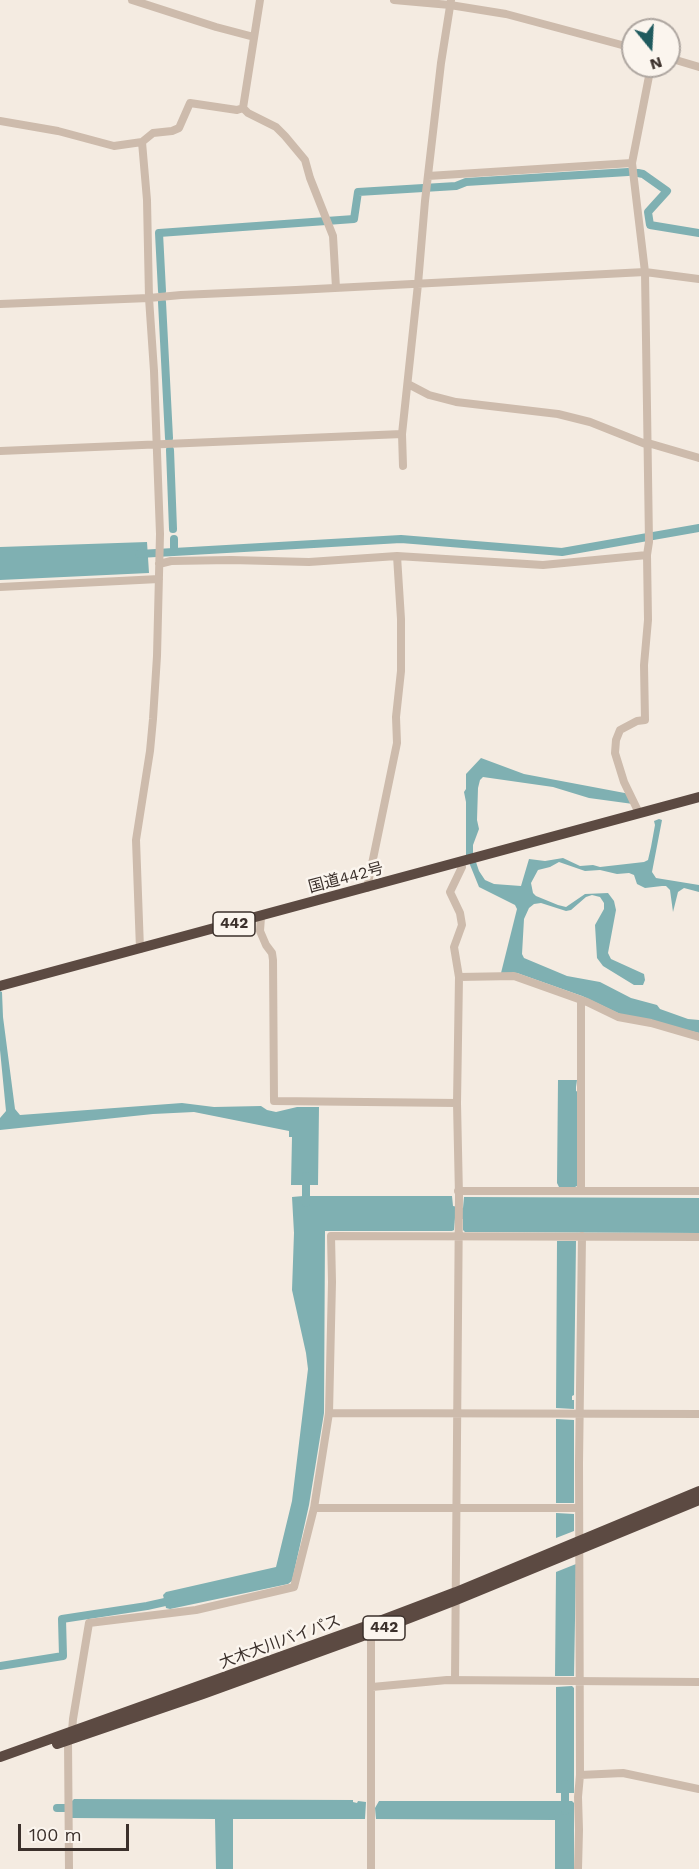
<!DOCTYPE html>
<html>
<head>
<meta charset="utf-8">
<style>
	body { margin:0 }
	#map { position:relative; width:699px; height:1869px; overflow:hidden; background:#f4ebe1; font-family:"Work Sans",sans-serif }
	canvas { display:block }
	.north { position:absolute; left:621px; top:18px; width:60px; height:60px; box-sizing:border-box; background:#fbf5ee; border:2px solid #aea6a0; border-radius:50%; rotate:162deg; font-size:16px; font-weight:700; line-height:24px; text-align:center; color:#3b302b }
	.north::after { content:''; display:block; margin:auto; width:21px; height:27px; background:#1f5a5e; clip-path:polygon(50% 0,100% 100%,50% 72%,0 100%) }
	.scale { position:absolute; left:18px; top:1824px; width:111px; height:27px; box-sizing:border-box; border:3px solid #3b302b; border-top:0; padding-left:8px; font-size:18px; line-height:21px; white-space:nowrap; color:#3b302b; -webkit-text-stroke:4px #fbf5ee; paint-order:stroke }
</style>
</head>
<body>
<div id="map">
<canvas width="699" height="1869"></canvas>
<div class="north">N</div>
<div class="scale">100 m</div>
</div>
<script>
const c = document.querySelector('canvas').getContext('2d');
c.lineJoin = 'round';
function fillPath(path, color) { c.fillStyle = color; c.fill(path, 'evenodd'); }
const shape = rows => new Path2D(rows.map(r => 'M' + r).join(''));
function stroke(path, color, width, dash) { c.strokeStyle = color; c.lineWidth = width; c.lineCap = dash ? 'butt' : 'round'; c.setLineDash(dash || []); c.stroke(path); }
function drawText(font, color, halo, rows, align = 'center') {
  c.font = font + ' "Work Sans","Noto Sans JP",sans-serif'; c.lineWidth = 5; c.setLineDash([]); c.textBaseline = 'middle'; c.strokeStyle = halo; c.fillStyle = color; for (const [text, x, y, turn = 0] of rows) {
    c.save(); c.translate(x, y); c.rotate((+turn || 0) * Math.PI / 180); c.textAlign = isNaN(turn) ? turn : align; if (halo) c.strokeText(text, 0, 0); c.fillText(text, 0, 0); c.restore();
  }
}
fillPath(shape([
	[147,542,149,573,0,580,0,547],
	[481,758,524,774,630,794,633,804,589,798,553,787,483,777,480,780,478,788,477,820,479,829,473,845,473,853,479,871,485,880,494,884,521,886,529,859,545,861,563,858,580,866,593,865,600,867,644,862,648,860,651,847,655,825,654,821,659,819,662,820,652,872,656,878,699,885,699,892,684,888,678,892,673,912,670,890,666,886,662,886,645,888,637,884,634,875,629,873,617,874,600,870,585,871,559,862,550,867,538,870,531,883,533,893,536,896,558,905,566,907,585,894,608,893,614,901,616,910,608,953,611,959,644,974,645,980,643,985,634,985,603,966,597,958,595,925,604,909,604,903,600,897,592,895,586,897,571,910,566,911,541,903,534,904,529,908,524,919,522,954,524,958,567,976,600,982,631,998,657,1005,660,1009,688,1019,699,1020,699,1033,620,1014,582,996,517,973,501,973,517,909,515,905,479,887,466,855,466,802,464,792,466,789,466,774],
	[0,991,2,992,3,1017,15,1109,20,1115,182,1103,214,1107,261,1106,267,1110,276,1112,297,1107,319,1107,318,1185,291,1185,292,1137,289,1137,289,1131,194,1112,153,1114,0,1130,0,1118,6,1111,0,1050],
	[558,1080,577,1080,576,1087,576,1091,578,1092,577,1186,575,1187,559,1187,557,1183],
	[303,1194,310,1196,452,1196,453,1206,463,1208,464,1197,699,1198,699,1233,465,1232,463,1230,463,1219,455,1218,454,1230,452,1231,325,1231,324,1413,309,1505,292,1581,288,1584,170,1609,166,1608,163,1595,166,1592,276,1567,292,1501,308,1369,306,1353,292,1290,294,1233,292,1197,303,1196],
	[557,1241,576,1241,574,1395,572,1396,572,1400,574,1400,574,1409,556,1408],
	[556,1419,574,1420,574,1503,556,1503],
	[556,1513,574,1514,574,1531,556,1538],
	[576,1564,574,1676,555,1676,556,1572],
	[572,1686,574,1688,574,1793,556,1793,556,1687],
	[74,1799,353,1800,353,1802,357,1803,358,1801,366,1802,365,1819,233,1819,233,1869,216,1869,215,1819,72,1818,72,1801],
	[379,1801,572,1801,574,1803,574,1869,555,1869,555,1820,376,1819,375,1808]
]), '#7fb0b2');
stroke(shape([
	[638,173,643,174,667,191,648,212,650,225,699,233],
	[162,291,159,233,354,219,358,192,456,186,466,182,628,172],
	[162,302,169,438],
	[170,450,173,529],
	[174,539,174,552],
	[139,554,401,539,562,552,699,528],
	[306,1176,306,1203],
	[0,1666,63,1656,62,1619,147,1606,174,1600],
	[57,1808,74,1808],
	[565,1811,565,1784]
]), '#7fb0b2', 8);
stroke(shape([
	[132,0,216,27,254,37],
	[394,0,450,5,506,14,633,48],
	[669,58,699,67],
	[243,108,248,113,276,127,285,136,305,160,310,178,333,236,336,288],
	[243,108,260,0],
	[0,121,58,131,114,146,142,142,153,133,172,131,179,128,190,103,237,110,243,108],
	[428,176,632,163],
	[0,304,149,298,181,295,296,290,645,272,699,279],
	[408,384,429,395,456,402,558,414,590,422,648,445],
	[648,443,699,458],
	[0,451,402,434],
	[403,466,402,434,418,284,425,201,441,63,451,0],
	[159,564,171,561,231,560,309,562,397,556,543,565,647,555],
	[0,587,159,579],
	[639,813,624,782,615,753,616,740,620,730,637,721,645,720,644,665,648,620,647,555,649,542,645,272,632,163,651,66],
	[367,888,397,743,396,717,401,671,401,619,397,556],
	[261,917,260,931,266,945,272,953,273,960,274,1101,457,1103],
	[140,949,136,840,150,751,153,719,157,656,160,534,154,371,149,298,147,200,142,142],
	[459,977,514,976,587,1002,618,1017,651,1023,699,1037],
	[581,1000,581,1191],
	[458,1191,699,1191],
	[329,1413,699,1414],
	[314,1508,579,1508],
	[455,1680,459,1196,457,1103,459,977,454,947,462,925,460,913,450,892,462,867,458,862],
	[372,1687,447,1680,699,1682],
	[580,1775,623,1773,699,1789],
	[69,1869,68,1740,72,1731,73,1719,89,1623,196,1610,294,1587,314,1508,329,1413,332,1282,331,1236,699,1237],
	[371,1869,371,1633],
	[578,1869,579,1830,578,1797,580,1775,579,1463,582,1236]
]), '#cdbbac', 8);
stroke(shape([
	[0,986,699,797],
	[57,1744,203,1694,371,1633,456,1600,699,1500],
	[0,1757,369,1625,456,1592,699,1491]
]), '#5c4a42', 10);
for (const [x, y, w] of [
	[234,924,42],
	[384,1628,42]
]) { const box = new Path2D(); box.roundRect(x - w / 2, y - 12, w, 24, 4.5); c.fillStyle = '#fbf5ee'; c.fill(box); stroke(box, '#3b302b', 1.5); }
drawText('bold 15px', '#3b302b', null, [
	["442",234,924],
	["442",384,1628]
]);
drawText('16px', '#3b302b', '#fbf5ee', [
	["国道442号",346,878,-15],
	["大木大川バイパス",280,1642,-20]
]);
</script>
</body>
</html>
